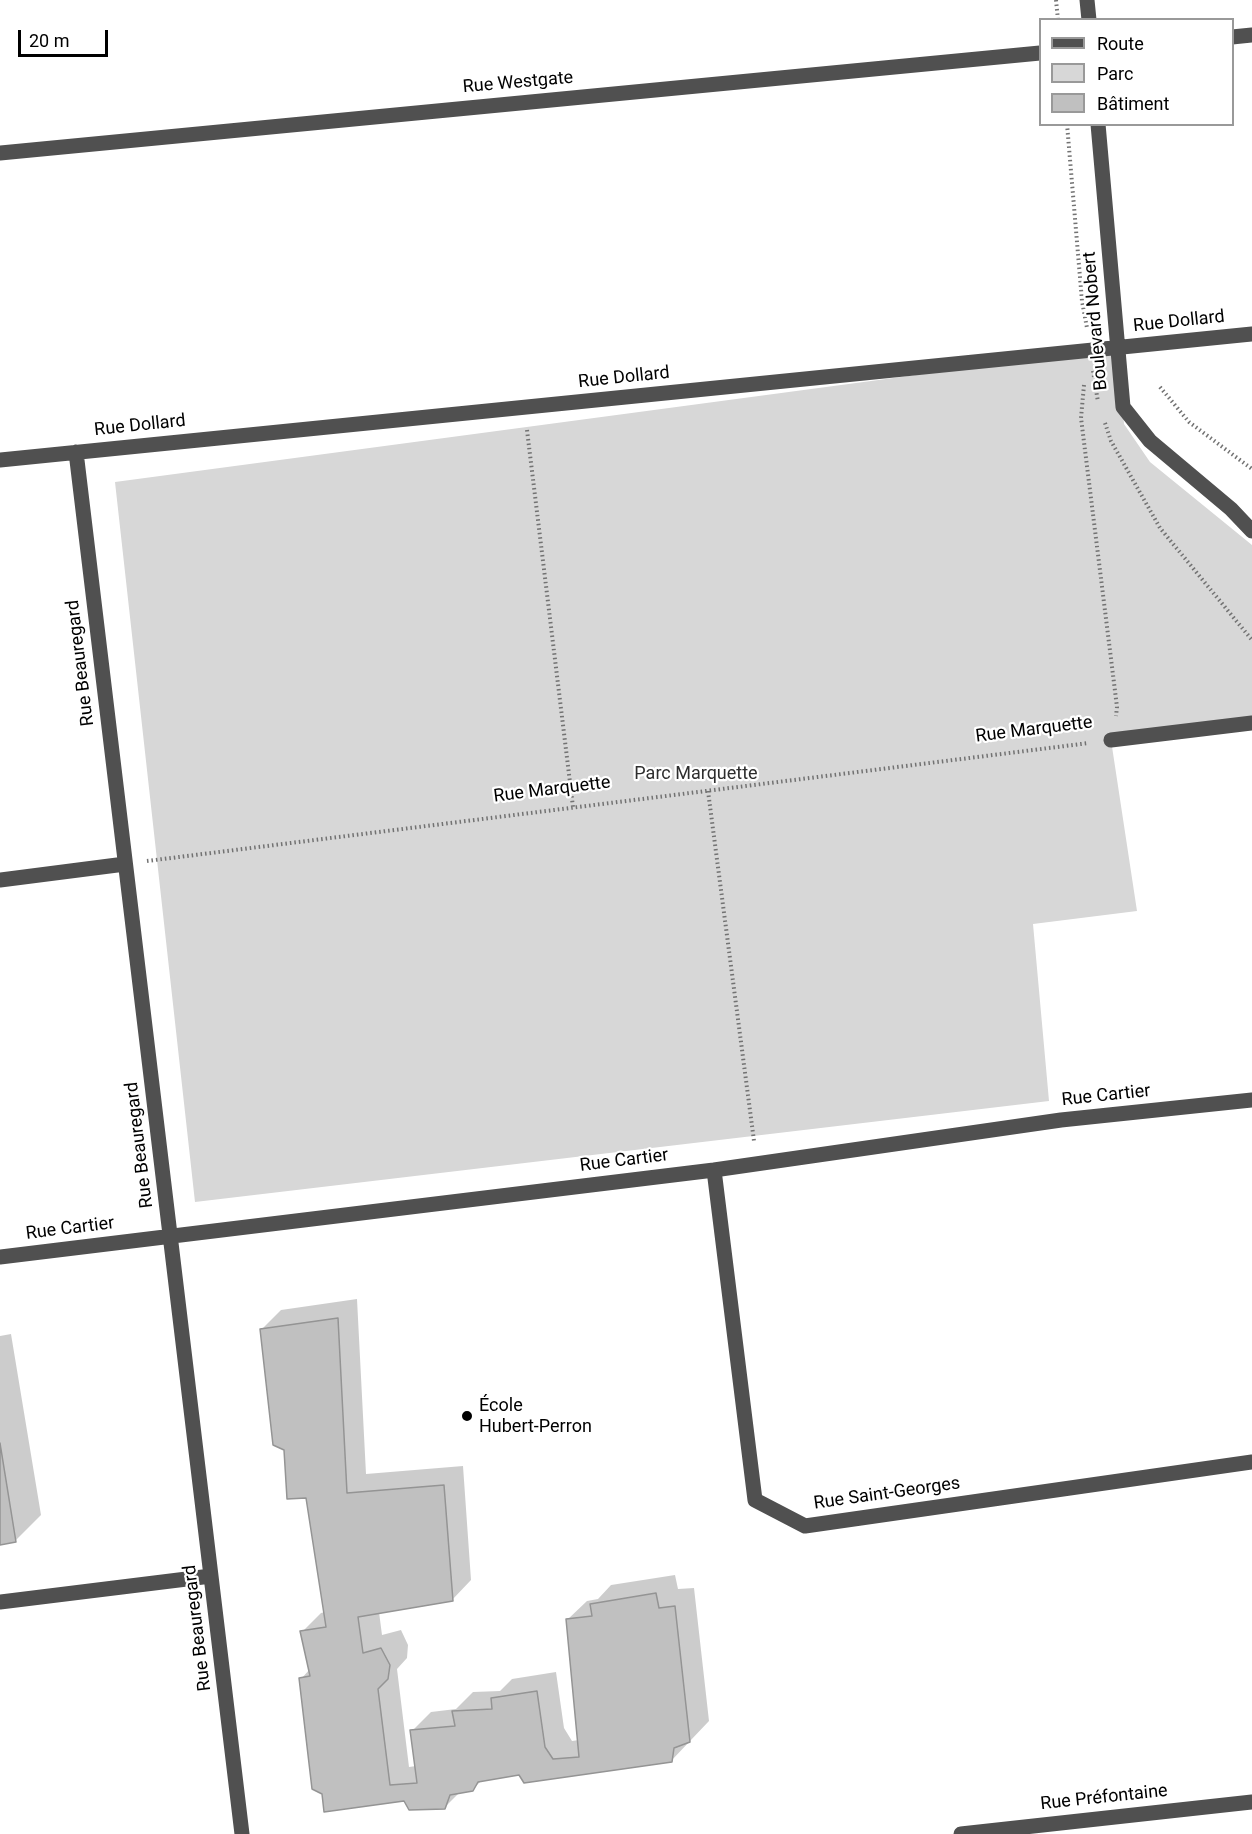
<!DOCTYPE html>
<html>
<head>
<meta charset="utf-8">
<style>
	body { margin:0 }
	#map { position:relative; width:1252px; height:1834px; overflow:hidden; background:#fff; font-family:Roboto,sans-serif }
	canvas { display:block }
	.legend { position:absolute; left:1039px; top:18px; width:195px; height:108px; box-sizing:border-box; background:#fff; border:2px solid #999; margin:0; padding:8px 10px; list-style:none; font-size:18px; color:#000 }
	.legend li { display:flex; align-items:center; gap:12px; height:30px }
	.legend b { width:30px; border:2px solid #999 }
	.scale { position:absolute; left:18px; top:30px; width:90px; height:27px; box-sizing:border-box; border:3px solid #000; border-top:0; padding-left:8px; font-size:18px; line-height:21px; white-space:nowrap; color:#000; -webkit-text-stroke:4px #fff; paint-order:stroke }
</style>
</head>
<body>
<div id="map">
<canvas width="1252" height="1834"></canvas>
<ul class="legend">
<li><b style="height:8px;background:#505050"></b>Route</li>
<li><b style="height:16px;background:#d7d7d7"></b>Parc</li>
<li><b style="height:16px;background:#c0c0c0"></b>Bâtiment</li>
</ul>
<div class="scale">20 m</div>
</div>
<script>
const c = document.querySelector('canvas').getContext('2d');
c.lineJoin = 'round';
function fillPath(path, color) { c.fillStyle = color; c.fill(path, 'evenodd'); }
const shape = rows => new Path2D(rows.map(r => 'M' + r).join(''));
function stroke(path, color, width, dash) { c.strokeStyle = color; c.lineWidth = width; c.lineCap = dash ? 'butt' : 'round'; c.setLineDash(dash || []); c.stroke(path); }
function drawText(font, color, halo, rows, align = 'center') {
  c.font = font + ' Roboto,sans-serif'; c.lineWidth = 4.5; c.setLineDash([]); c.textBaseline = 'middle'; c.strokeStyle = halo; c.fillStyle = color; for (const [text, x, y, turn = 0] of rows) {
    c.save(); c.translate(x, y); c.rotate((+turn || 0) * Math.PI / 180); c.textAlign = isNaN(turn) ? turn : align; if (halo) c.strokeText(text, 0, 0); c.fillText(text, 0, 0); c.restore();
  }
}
fillPath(shape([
	[1118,348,1124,424,1150,462,1252,545,1252,724,1111,740,1137,911,1033,924,1049,1101,195,1202,115,482]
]), '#d7d7d7');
fillPath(shape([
	[357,1299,366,1474,463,1466,471,1580,452,1600,379,1612,382,1635,401,1630,408,1645,407,1658,397,1669,409,1767,416,1766,412,1731,431,1712,456,1709,473,1692,500,1691,512,1679,556,1672,564,1728,572,1741,579,1740,567,1620,587,1601,598,1599,611,1585,675,1575,678,1589,694,1588,709,1721,671,1761,520,1774,483,1779,472,1790,460,1792,444,1808,405,1800,324,1793,301,1679,310,1669,302,1632,321,1613,325,1612,308,1497,286,1449,262,1329,281,1310],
	[11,1334,41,1515,16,1540,0,1543,0,1336]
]), '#0003');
const building = shape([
	[338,1318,347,1493,444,1485,453,1601,358,1617,363,1653,381,1648,390,1665,388,1679,378,1689,390,1785,417,1783,410,1730,455,1726,452,1711,492,1709,491,1698,537,1691,545,1747,553,1759,579,1757,566,1619,592,1616,590,1604,656,1593,659,1608,675,1606,690,1742,674,1748,672,1762,524,1783,519,1775,478,1782,473,1791,450,1795,445,1809,409,1810,404,1801,324,1812,322,1794,312,1789,299,1678,310,1676,300,1631,326,1627,306,1498,287,1499,284,1450,273,1445,260,1329,338,1318],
	[0,1443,16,1542,0,1545,0,1443]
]);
fillPath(building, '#c0c0c0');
stroke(building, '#949494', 1.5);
stroke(shape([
	[1056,0,1058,20],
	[1067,124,1082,301,1087,328],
	[1093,371,1098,402],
	[1084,385,1081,418,1117,707,1116,716],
	[1160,387,1189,422,1252,469],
	[1105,423,1111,441,1160,528,1252,640],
	[527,430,573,807],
	[708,791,754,1141],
	[147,861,1089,743]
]), '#727272', 4, [1.5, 3]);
stroke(shape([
	[1087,0,1089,20],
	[1232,37,1252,35],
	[1098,124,1123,407,1150,441,1231,509,1252,531],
	[0,153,1040,53],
	[76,452,242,1834],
	[0,460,1252,334],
	[1111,740,1252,723],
	[0,880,125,864],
	[714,1170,755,1500,805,1526,1252,1462],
	[0,1257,714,1170,1061,1120,1252,1100],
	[0,1602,211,1576],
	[961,1834,1252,1802]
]), '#505050', 15);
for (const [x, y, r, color] of [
	[467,1416,6,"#000"]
]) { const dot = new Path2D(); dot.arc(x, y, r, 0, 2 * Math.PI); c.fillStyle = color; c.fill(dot); stroke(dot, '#fff', 2); }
drawText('18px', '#000', '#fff', [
	["Rue Westgate",518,83,-5],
	["Boulevard Nobert",1096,321,-95],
	["Rue Dollard",1179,322,-6],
	["Rue Dollard",624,378,-6],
	["Rue Dollard",140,426,-6],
	["Rue Beauregard",81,663,-97],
	["Rue Marquette",1034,730,-7],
	["Rue Marquette",552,790,-7],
	["Rue Cartier",1106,1096,-6],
	["Rue Beauregard",140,1145,-97],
	["Rue Cartier",624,1161,-7],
	["Rue Cartier",70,1229,-7],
	["Rue Saint-Georges",887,1494,-8],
	["Rue Beauregard",198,1628,-97],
	["Rue Préfontaine",1104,1798,-6]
]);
drawText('18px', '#2e2e2e', '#fff', [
	["Parc Marquette",696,774]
]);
drawText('18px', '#000', '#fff', [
	["École",479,1406],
	["Hubert-Perron",479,1427]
], 'left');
</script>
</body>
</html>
